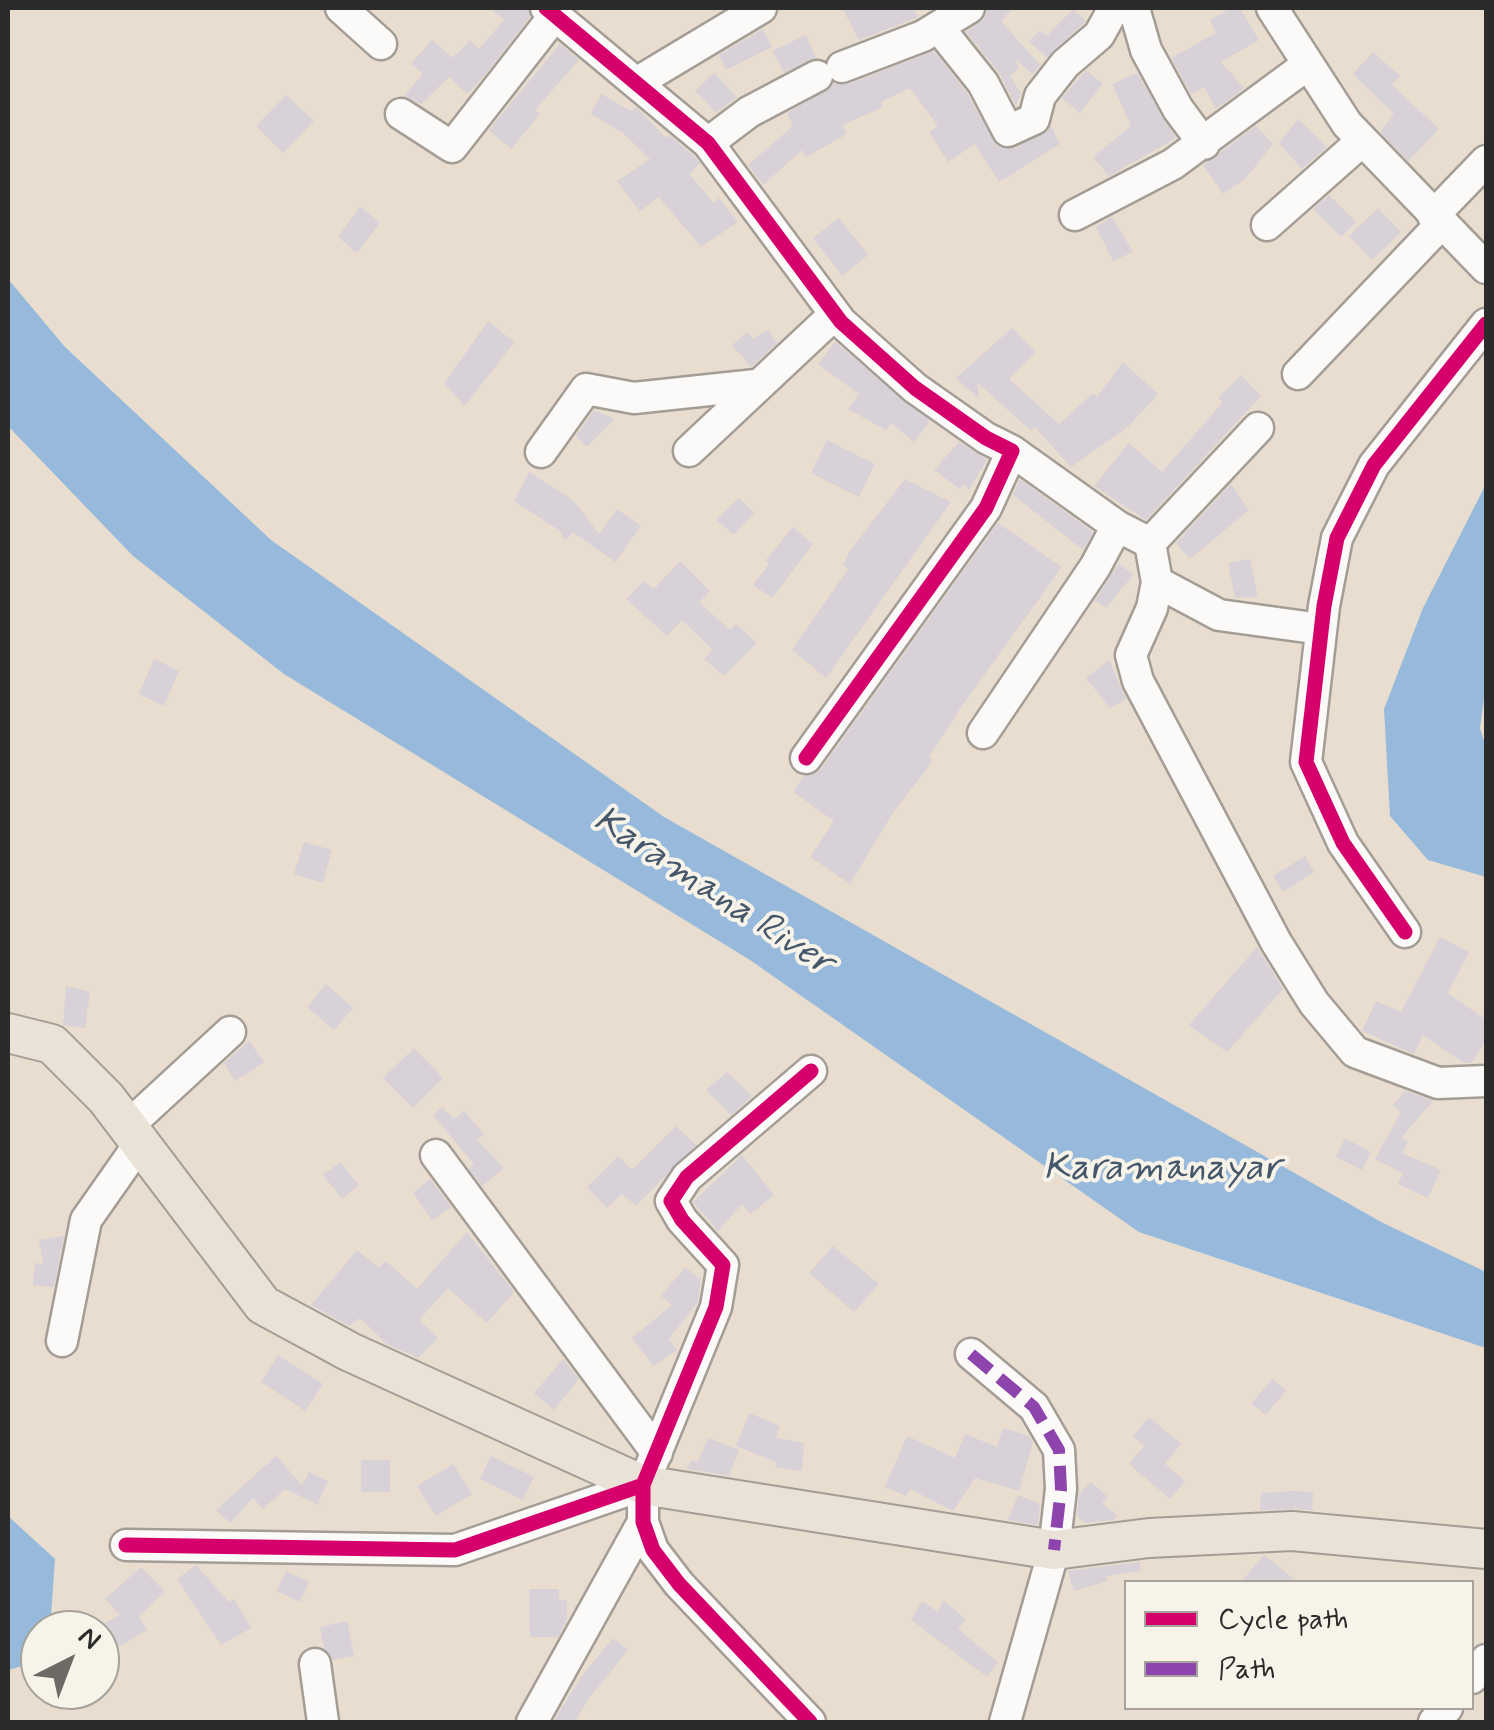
<!DOCTYPE html>
<html>
<head>
<meta charset="utf-8">
<style>
	body { margin:0 }
	#map { position:relative; width:1494px; height:1730px; overflow:hidden; background:#e8ddce; font-family:Mynerve,sans-serif }
	canvas { display:block }
	.frame { position:absolute; inset:0; border:10px solid #2b2b2b; pointer-events:none }
	.legend { position:absolute; left:1124px; top:1580px; width:350px; height:130px; box-sizing:border-box; background:#f7f3e8; border:2px solid #a5a39c; margin:0; padding:12px 18px; list-style:none; font-size:30px; color:#2b2b2b }
	.legend li { display:flex; align-items:center; gap:20px; height:50px }
	.legend b { width:50px; border:2px solid #a5a39c }
	.north { position:absolute; left:20px; top:1610px; width:100px; height:100px; box-sizing:border-box; background:#f7f3e8; border:2px solid #a5a39c; border-radius:50%; rotate:42deg; font-size:28px; font-weight:700; line-height:40px; text-align:center; color:#2b2b2b }
	.north::after { content:''; display:block; margin:auto; width:35px; height:45px; background:#6d6964; clip-path:polygon(50% 0,100% 100%,50% 72%,0 100%) }
</style>
</head>
<body>
<div id="map">
<canvas width="1494" height="1730"></canvas>
<div class="frame"></div>
<ul class="legend">
<li><b style="height:12px;background:#d6006c"></b>Cycle path</li>
<li><b style="height:12px;background:#8e44ad"></b>Path</li>
</ul>
<div class="north">N</div>
</div>
<script>
const c = document.querySelector('canvas').getContext('2d');
c.lineJoin = 'round';
function fillPath(path, color) { c.fillStyle = color; c.fill(path, 'evenodd'); }
const shape = rows => new Path2D(rows.map(r => 'M' + r).join(''));
function stroke(path, color, width, dash) { c.strokeStyle = color; c.lineWidth = width; c.lineCap = dash ? 'butt' : 'round'; c.setLineDash(dash || []); c.stroke(path); }
function drawText(font, color, halo, rows, align = 'center') {
  c.font = font + ' Mynerve,sans-serif'; c.lineWidth = 8; c.setLineDash([]); c.textBaseline = 'middle'; c.strokeStyle = halo; c.fillStyle = color; for (const [text, x, y, turn = 0] of rows) {
    c.save(); c.translate(x, y); c.rotate((+turn || 0) * Math.PI / 180); c.textAlign = isNaN(turn) ? turn : align; if (halo) c.strokeText(text, 0, 0); c.fillText(text, 0, 0); c.restore();
  }
}
fillPath(shape([
	[8,279,65,347,271,540,664,817,1383,1223,1486,1272,1486,1348,1139,1232,750,960,284,674,133,556,8,426],
	[1486,484,1486,683,1480,728,1486,747,1486,877,1428,860,1390,816,1384,709,1423,608],
	[8,1516,55,1559,50,1630,40,1630,40,1661,8,1670]
]), '#96b9dc');
fillPath(shape([
	[490,8,528,8,530,17,479,82,467,94,449,77,421,104,404,96,423,74,411,64,432,40,453,58,470,40,479,49,504,20],
	[842,8,913,8,918,17,859,40],
	[988,8,1013,8,1001,21,1040,65,1033,74,1014,59,1019,68,1010,76,1021,93,1016,106,998,71,966,32,985,18],
	[1231,8,1240,8,1259,40,1221,62,1244,88,1216,109,1204,87,1191,94,1171,58,1216,33,1210,20],
	[1073,9,1086,21,1047,57,1029,42,1040,30,1047,36],
	[763,29,772,47,726,70,719,55],
	[806,35,816,57,784,73,773,51],
	[560,44,579,60,535,110,540,114,511,149,489,130],
	[934,51,967,93,997,146,1016,148,1051,126,1060,144,999,182,975,144,948,162,929,132,938,126,910,88,881,102,883,107,842,125,847,134,806,157,802,150,763,185,748,165,793,126,787,113,834,84,849,84],
	[1373,52,1400,76,1392,85,1439,129,1408,161,1380,132,1394,114,1353,74],
	[1086,70,1103,84,1080,113,1062,98],
	[714,73,737,97,716,113,695,91],
	[1137,73,1176,138,1109,176,1093,157,1131,126,1112,84],
	[601,94,631,111,636,107,666,138,669,135,694,156,700,163,689,174,714,203,719,198,738,222,701,247,659,197,640,211,617,181,650,159,622,132,591,114],
	[286,95,314,121,283,153,256,126],
	[1298,119,1327,147,1302,169,1279,143],
	[1256,126,1273,144,1246,178,1223,194,1203,165],
	[1329,195,1356,222,1341,237,1313,209],
	[360,206,380,223,357,253,338,237],
	[1378,208,1401,232,1372,260,1349,236],
	[1112,217,1133,252,1113,261,1096,227],
	[839,218,868,255,842,276,813,238],
	[488,321,514,342,465,406,444,384],
	[1012,328,1036,352,1009,379,1059,424,1093,393,1097,397,1123,362,1158,394,1129,426,1071,467,1035,427,1031,431,977,382,979,399,956,378],
	[768,330,777,343,751,367,732,345,748,332,753,339],
	[835,342,930,421,914,442,891,423,886,430,848,409,859,394,818,364],
	[1241,375,1261,396,1146,520,1094,486,1129,443,1162,472,1223,402,1218,398],
	[594,410,615,419,587,447,576,436],
	[827,440,875,464,859,497,811,473],
	[959,442,987,460,969,490,963,484,960,489,934,470],
	[529,472,573,500,599,534,617,509,641,526,615,562,573,532,565,540,559,530,514,501],
	[905,479,951,502,826,678,792,650,848,569,843,565,850,551],
	[1020,479,1093,532,1083,550,1013,495],
	[1231,484,1249,510,1190,559,1176,543],
	[739,498,754,513,734,535,716,520],
	[998,523,1062,567,961,707,929,757,933,761,894,811,850,884,810,857,834,821,793,792,803,777,821,769],
	[793,527,813,544,772,598,753,585,769,564,765,561],
	[1250,559,1258,597,1235,598,1228,563],
	[680,561,710,591,699,602,730,630,736,624,757,643,724,676,704,659,713,650,682,620,667,636,626,599,644,581,654,589],
	[1119,563,1133,575,1106,608,1095,600],
	[154,659,179,671,164,706,139,694],
	[1109,660,1126,699,1110,708,1086,678],
	[304,842,332,850,323,883,294,874],
	[1305,856,1314,872,1283,892,1273,876],
	[1440,937,1469,952,1448,993,1486,1020,1486,1041,1471,1063,1464,1063,1423,1035,1414,1054,1362,1031,1376,1001,1401,1012],
	[1257,947,1283,989,1227,1052,1189,1025],
	[326,984,353,1008,334,1030,307,1007],
	[66,986,90,992,85,1028,63,1025],
	[249,1041,264,1062,235,1081,224,1063],
	[414,1048,443,1078,413,1108,383,1078],
	[727,1072,752,1096,731,1115,706,1090],
	[1405,1091,1433,1101,1401,1138,1408,1142,1402,1153,1441,1170,1428,1198,1398,1184,1403,1173,1375,1159,1401,1112,1393,1105],
	[442,1107,454,1119,464,1111,484,1134,477,1140,504,1168,482,1186,469,1169,474,1164,433,1115],
	[676,1126,696,1145,636,1206,622,1194,607,1208,587,1187,618,1156,632,1170],
	[1345,1138,1371,1152,1362,1170,1336,1157],
	[742,1155,774,1195,750,1214,742,1204,718,1231,693,1202],
	[340,1162,359,1185,342,1199,323,1175],
	[430,1179,451,1207,432,1220,413,1193],
	[467,1232,514,1292,487,1323,448,1288,419,1320,438,1338,418,1358,387,1344,360,1318,349,1326,311,1305,357,1250,379,1268,386,1261,417,1289],
	[64,1236,54,1287,33,1285,35,1263,43,1264,39,1240],
	[833,1246,879,1284,854,1312,809,1273],
	[685,1267,701,1280,698,1302,669,1339,677,1350,653,1366,632,1338,672,1305,661,1296],
	[278,1355,323,1384,305,1411,261,1382],
	[563,1359,579,1379,554,1410,534,1393],
	[1272,1379,1286,1390,1266,1415,1251,1404],
	[749,1413,780,1426,776,1438,804,1443,802,1471,775,1467,776,1462,736,1446],
	[1149,1417,1181,1444,1165,1464,1185,1481,1170,1499,1129,1464,1144,1446,1133,1436],
	[1003,1428,1029,1436,1033,1442,1019,1491,975,1478,953,1511,910,1489,906,1496,885,1487,907,1436,955,1458,965,1434,997,1447],
	[708,1438,739,1450,729,1476,687,1469,691,1460,698,1462],
	[276,1456,302,1485,309,1472,328,1481,318,1502,321,1506,285,1489,263,1509,253,1498,230,1523,216,1510],
	[491,1456,534,1477,523,1500,480,1479],
	[361,1460,390,1460,390,1492,361,1492],
	[453,1464,472,1494,436,1516,417,1486],
	[1091,1482,1108,1497,1102,1503,1117,1516,1114,1520,1085,1523,1077,1516,1079,1494],
	[1294,1491,1313,1492,1312,1510,1295,1509,1295,1501,1294,1509,1260,1510,1261,1493],
	[1018,1495,1040,1504,1038,1525,1008,1520],
	[1264,1555,1298,1582,1241,1582],
	[1140,1562,1141,1571,1106,1576,1108,1581,1074,1591,1068,1571],
	[196,1565,229,1602,234,1599,251,1628,221,1645,177,1579],
	[141,1567,165,1592,139,1616,147,1630,115,1649,102,1625,120,1615,105,1599],
	[286,1571,309,1582,300,1602,277,1591],
	[529,1589,559,1589,559,1600,567,1600,567,1620,558,1637,530,1637],
	[943,1600,966,1619,958,1629,998,1662,987,1677,911,1620,922,1601,938,1612],
	[347,1621,354,1656,333,1660,324,1648,320,1627],
	[613,1638,628,1650,588,1700,575,1722,553,1722,582,1676]
]), '#d9d1d8');
const minor = shape([
	[341,8,381,44],
	[546,8,708,143,841,322,915,388,986,438,1012,451,986,508,806,758],
	[1134,8,1146,50,1178,109,1204,144],
	[1272,8,1347,124,1486,268],
	[939,28,983,83,1008,131,1034,119,1040,96,1065,64,1099,35,1114,8],
	[842,67,923,36,969,8],
	[636,83,761,8],
	[401,114,452,147,555,15],
	[708,143,749,112,817,76],
	[1075,215,1173,164,1307,65],
	[1433,216,1486,161],
	[1267,225,1362,141],
	[1298,374,1441,224],
	[689,451,835,314],
	[1012,451,1117,526,1150,543,1258,428],
	[541,452,586,389,634,398,756,385],
	[1150,543,1157,582,1152,608,1131,655,1138,681,1276,942,1314,1003,1355,1052,1438,1083,1486,1081],
	[1157,582,1219,615,1321,629],
	[983,733,1095,567,1117,526],
	[1405,932,1343,843,1306,762,1324,606,1337,538,1374,465,1486,324],
	[128,1126,230,1032],
	[436,1155,657,1453],
	[62,1341,86,1220,140,1143],
	[971,1354,1034,1407,1059,1450,1061,1489,1054,1550,1005,1722],
	[126,1545,455,1550,643,1485],
	[315,1664,323,1722],
	[1472,1678,1486,1660],
	[532,1722,643,1522],
	[810,1722,679,1584,653,1550,643,1522,643,1485,716,1307,723,1265,682,1220,671,1201,687,1177,811,1071],
	[1434,1722,1447,1708]
]);
const major = shape([
	[8,1033,52,1044,106,1098,263,1305,350,1352,643,1485,1054,1550,1149,1538,1292,1531,1486,1549]
]);
stroke(minor, '#a39d95', 35);
stroke(major, '#a39d95', 42);
stroke(minor, '#fcfaf8', 30);
stroke(major, '#ebe2d7', 38);
stroke(shape([
	[971,1354,1034,1407,1059,1450,1061,1489,1054,1550]
]), '#8e44ad', 12, [25, 12]);
stroke(shape([
	[546,8,708,143,841,322,915,388,986,438,1012,451,986,508,806,758],
	[1405,932,1343,843,1306,762,1324,606,1337,538,1374,465,1486,324],
	[126,1545,455,1550,643,1485],
	[810,1722,679,1584,653,1550,643,1522,643,1485,716,1307,723,1265,682,1220,671,1201,687,1177,811,1071]
]), '#d6006c', 15);
drawText('italic 38px', '#44576b', '#f7f3e8', [
	["Karamana River",712,893,33],
	["Karamanayar",1162,1170]
]);
</script>
</body>
</html>
